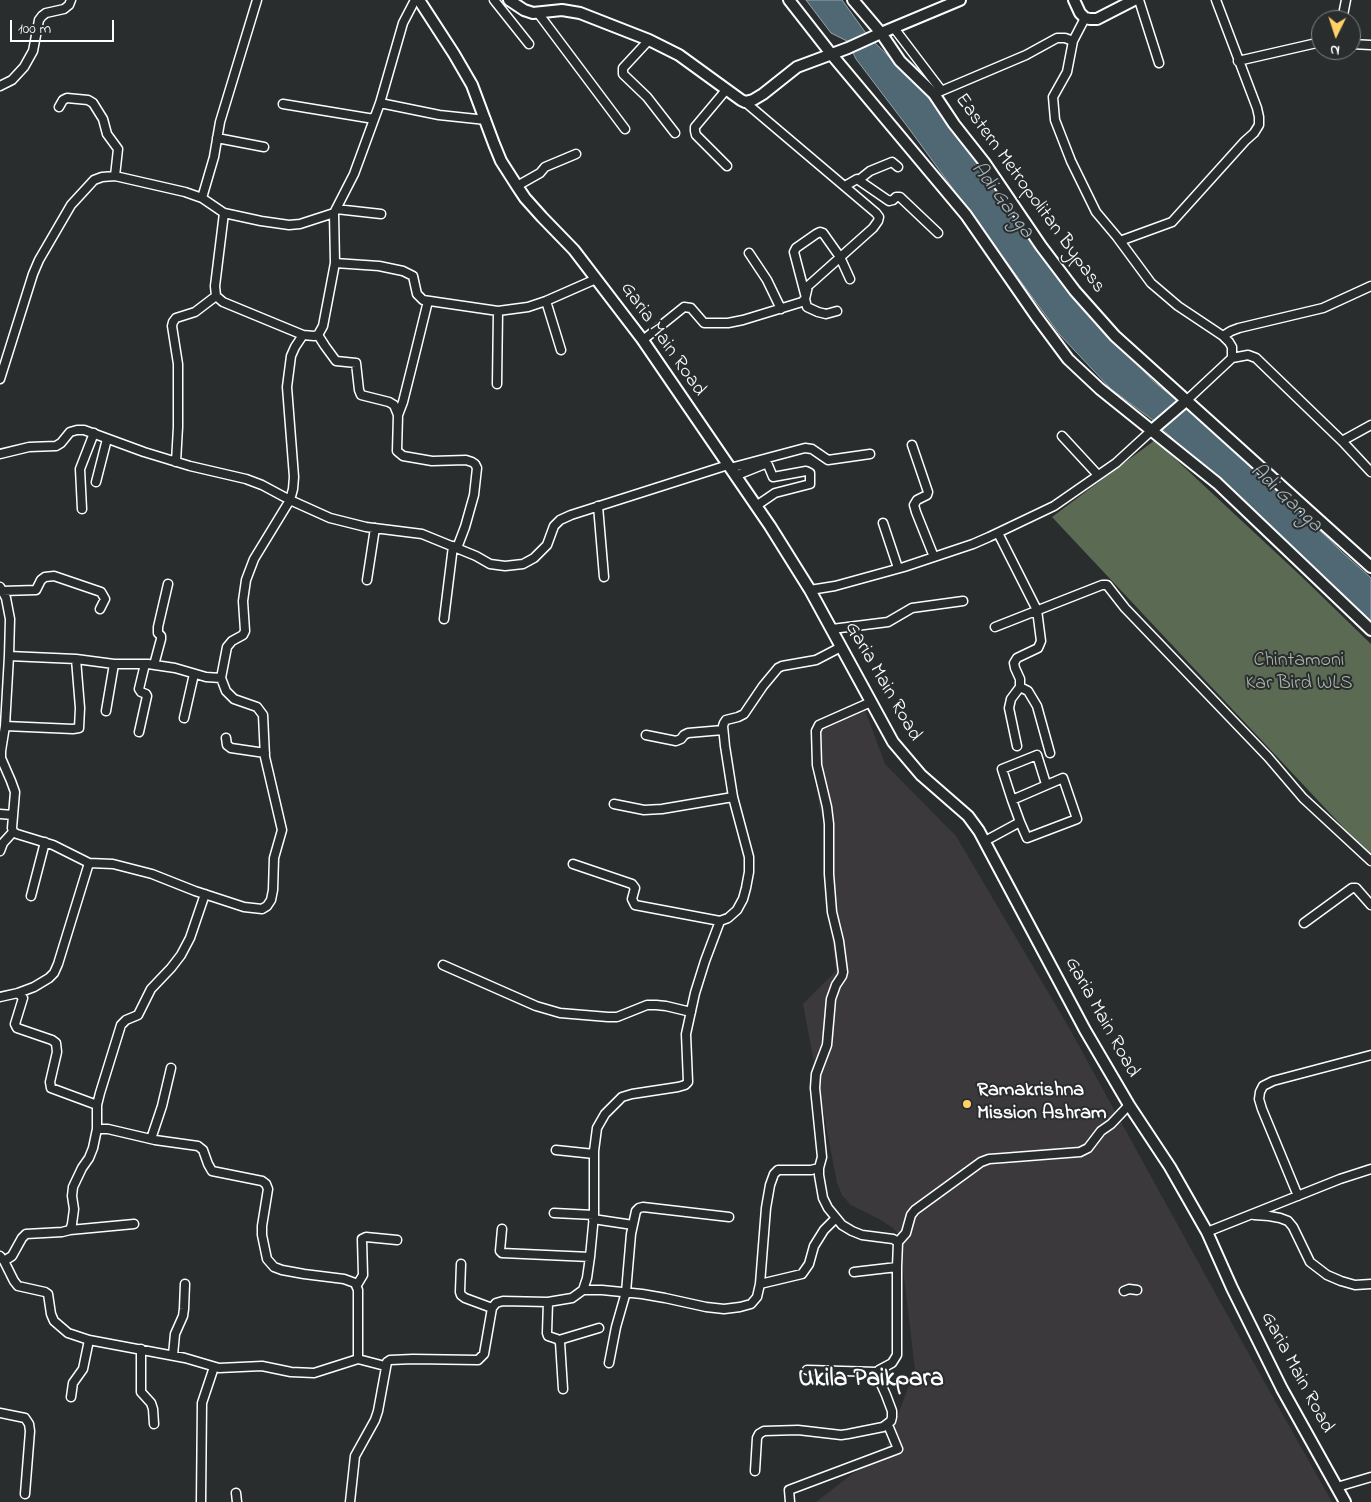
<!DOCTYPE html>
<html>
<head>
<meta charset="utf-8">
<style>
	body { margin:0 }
	#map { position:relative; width:1371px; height:1502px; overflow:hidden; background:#2a2d2e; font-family:"Indie Flower",sans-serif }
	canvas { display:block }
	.north { position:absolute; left:1311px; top:10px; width:50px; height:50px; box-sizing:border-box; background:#2a2d2e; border:1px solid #7f8182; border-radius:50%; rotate:184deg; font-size:14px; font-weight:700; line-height:20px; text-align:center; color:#fff }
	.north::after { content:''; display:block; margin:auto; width:18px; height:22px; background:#ffd166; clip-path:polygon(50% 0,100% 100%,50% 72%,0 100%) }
	.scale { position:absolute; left:10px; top:20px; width:104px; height:22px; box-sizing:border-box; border:2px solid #fff; border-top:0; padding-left:6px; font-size:15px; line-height:18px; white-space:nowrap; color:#fff; -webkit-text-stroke:4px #2a2d2e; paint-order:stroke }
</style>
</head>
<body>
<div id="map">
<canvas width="1371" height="1502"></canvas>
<div class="north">N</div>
<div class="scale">100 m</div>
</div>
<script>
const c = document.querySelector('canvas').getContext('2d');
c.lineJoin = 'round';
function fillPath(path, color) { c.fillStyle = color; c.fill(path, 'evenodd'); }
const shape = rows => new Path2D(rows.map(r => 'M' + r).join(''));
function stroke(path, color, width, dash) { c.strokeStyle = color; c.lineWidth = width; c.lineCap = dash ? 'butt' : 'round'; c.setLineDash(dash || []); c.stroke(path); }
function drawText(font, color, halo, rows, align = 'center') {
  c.font = font + ' "Indie Flower",sans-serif'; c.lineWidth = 4; c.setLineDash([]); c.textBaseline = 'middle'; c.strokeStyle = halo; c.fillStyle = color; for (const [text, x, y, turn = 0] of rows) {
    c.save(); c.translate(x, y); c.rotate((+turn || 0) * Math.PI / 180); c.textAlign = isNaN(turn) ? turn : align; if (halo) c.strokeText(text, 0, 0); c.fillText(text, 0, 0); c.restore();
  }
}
fillPath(shape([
	[862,702,885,764,956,836,1068,1026,1261,1376,1332,1502,816,1502,886,1448,915,1369,899,1235,893,1228,881,1220,851,1205,842,1195,837,1183,803,1004,836,971,826,888,825,824,819,807,813,725]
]), '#3c393d');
fillPath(shape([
	[1155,440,1302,577,1371,644,1371,857,1052,517]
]), '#5a6a53');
const water = shape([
	[806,0,842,0,868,36,921,88,984,172,1064,284,1153,381,1239,452,1342,552,1371,578,1371,626,1154,421,1111,389,1060,335,910,130,856,59,847,41,831,33,806,0]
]);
fillPath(water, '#4f6874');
stroke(water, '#95a4ac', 1);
const minor = shape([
	[257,0,220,122,214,157,202,198,224,213,261,221,289,225,300,224,334,213,354,174,380,103,403,23,415,0],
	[494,0,529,44],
	[1139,0,1159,63],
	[538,13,625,129],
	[1085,18,1073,41,1067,72,1053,97,1055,120,1071,161,1096,212,1117,237,1151,283,1178,306,1223,336,1229,342,1232,347,1232,358,1187,400],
	[1342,20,1346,0],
	[894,28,941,90],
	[649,40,623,68,623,74,647,97,675,133],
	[1351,44,1371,45],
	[1238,61,1321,42],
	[0,86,12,80,24,67,33,51,39,20,42,16,46,13,64,9,69,5,71,0],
	[726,90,695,127,695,131,696,135,727,166],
	[934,94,1026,55,1057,38,1065,38,1073,41],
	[380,103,439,115,486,120],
	[283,104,374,119],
	[59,107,63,100,67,98,88,100,93,103,103,119,107,134,118,149,115,176],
	[217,138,264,147],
	[860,179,870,171,892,162,898,167],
	[517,186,540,173,545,167,576,154],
	[845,186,857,179,889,201,893,200,896,197,900,197,938,233],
	[336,209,381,214],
	[224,213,215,286,216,296,223,302,303,335,314,336,318,335,323,326,335,263,334,213],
	[1120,241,1172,222,1245,141,1254,133,1259,125,1259,117,1257,108,1216,0],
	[749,253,767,280,781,309],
	[335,263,379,266,403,271,413,276,417,294,423,300,498,311,528,307,546,301,596,279],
	[805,294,794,252,796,248,816,234,820,232,823,233,840,257,850,279],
	[805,299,807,307,818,312,826,314,837,311],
	[428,301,414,358,403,402,398,415,397,451,403,456,432,461,466,460,472,462,475,464,477,468,474,495,465,527,457,548],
	[546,301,561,350],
	[318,335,325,346,336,361,356,363,359,390,361,395,389,402,394,405,398,415],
	[1223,336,1231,331,1239,328,1323,308,1371,286],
	[643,340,684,307,691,308,704,323,728,323,743,320,802,302,805,299,808,286,873,228,878,221,879,217,876,213,745,102],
	[1232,358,1248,355,1256,358,1342,441,1371,472],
	[0,379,33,274,39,260,71,205,94,180,102,177,115,176,185,192,202,198],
	[497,384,498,311],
	[1062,436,1098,475],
	[1342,441,1371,425],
	[912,445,928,492,927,495,917,500,914,505,916,512,934,557],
	[0,454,29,447,56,446,61,443,70,432,77,430,84,430,144,452,190,466,246,479,262,485,290,500,330,518,366,527,422,534,476,556,490,564,505,566,523,564,534,558,547,545,554,526,560,520,571,515,728,465],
	[176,462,178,427,178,364,172,326,173,322,176,318,195,312,216,296],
	[730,468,805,448,812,449,828,460,870,454],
	[735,476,765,464,768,465,773,477,806,471,810,473,810,484,775,493,756,506],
	[96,482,107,439],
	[598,506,604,577],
	[82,509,80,469,94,433],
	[883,523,898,568],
	[998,533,1037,610,1041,641,1038,648,1017,658,1014,663,1015,668,1020,679,1020,687,1011,699,1009,708,1017,746],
	[367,580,375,528],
	[0,587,6,598,10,619,9,656,76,659,114,664,148,664,175,668,206,677,221,678],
	[810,590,835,586,904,567,973,544,989,537,1054,506,1116,463,1151,431],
	[2,591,36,590,41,580,45,577,54,576,101,592,105,599,100,609],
	[444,619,453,546],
	[995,627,1102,585,1107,585,1125,608,1268,757,1303,798,1371,861],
	[832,629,888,622,912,608,963,601],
	[9,656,5,726,1,751,1,758,11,781,15,792,12,828,13,832,17,834,53,845,89,863,113,864,152,874,195,891,244,907,262,909,267,906,271,900,273,890,274,858,282,830,265,757,263,715,257,707,234,699,226,691,221,678,227,647,232,641,243,635,245,631,243,601,246,580,254,559,290,500,293,489,294,477,287,387,291,356,295,347,303,335],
	[154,665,161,639,161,636,158,633,158,627,168,584],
	[1020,687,1028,691,1037,706,1050,753],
	[106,711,114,664],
	[184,718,194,674],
	[5,726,73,729,79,728,80,708,76,659],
	[139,732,147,696,146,694,141,692,139,689,145,664],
	[646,735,676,741,681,739,684,735,688,733,723,730],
	[226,738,227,745,231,748,265,753],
	[1012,800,1020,822],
	[614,804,644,810,662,809,733,797],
	[0,814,13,815],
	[985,841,1020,822,1027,838,1077,819,1063,778,1012,800,1002,769,1037,755,1046,784],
	[0,851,3,843,13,832],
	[573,864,632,884,635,888,632,899,635,905,720,921],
	[31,896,45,842],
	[1304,923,1352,888,1356,888,1371,905],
	[443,965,536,1006,560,1013,608,1017,617,1017,647,1005,656,1005,666,1006,691,1012],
	[18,993,23,998,15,1024,17,1028,52,1040,56,1043,57,1052,50,1082,51,1088,97,1105],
	[0,997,18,993,34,987,49,978,54,973,58,964,89,863],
	[97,1129,97,1105,100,1093,121,1025,126,1020,138,1015,151,989,171,968,181,955,190,938,205,894],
	[151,1139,162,1106,171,1068],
	[556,1150,594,1154],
	[1298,1196,1262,1109,1259,1099,1260,1092,1263,1086,1273,1081,1371,1055],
	[554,1213,594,1215],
	[1254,1215,1269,1216,1280,1218,1288,1221,1293,1227,1310,1262,1327,1275,1341,1281,1355,1285,1371,1284],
	[593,1219,633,1225],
	[502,1229,500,1251,502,1253,590,1257],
	[70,1230,134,1224],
	[1207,1232,1340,1179,1371,1169],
	[898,1242,906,1233,911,1215,915,1210,981,1162,989,1159,1003,1158,1080,1152,1088,1148,1101,1131,1111,1124,1129,1105],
	[0,1256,4,1261,12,1256,22,1238,26,1234,62,1232,70,1230,72,1224,74,1209,72,1196,73,1187,82,1168,89,1158,93,1148,97,1129,108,1129,155,1140,198,1146,203,1150,208,1164,212,1171,262,1181,266,1184,268,1189,262,1226,262,1235,267,1259,274,1267,282,1270,304,1274,344,1279,355,1283,358,1290,358,1359,385,1366],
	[4,1261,14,1281,18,1286,45,1292,48,1294,51,1314,54,1321,68,1333,89,1340,185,1358,219,1368,262,1366,291,1372,314,1373,358,1359],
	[461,1264,460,1292,461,1295,465,1298,492,1308],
	[854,1272,897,1267],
	[760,1284,802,1274,809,1264,814,1246,824,1230,835,1219],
	[357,1285,363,1275,362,1239,366,1237,397,1240],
	[583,1290,602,1290,642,1294,665,1298,706,1307,724,1309,740,1307,751,1304,757,1297,760,1284,766,1208,770,1185,774,1174,778,1170,811,1170,819,1168],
	[1124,1291,1129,1289,1137,1290],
	[548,1302,547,1333,548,1336,557,1339,560,1342,563,1389],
	[559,1340,599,1328],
	[141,1349,141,1392,151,1403,153,1409,154,1424],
	[173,1355,175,1334,183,1316,184,1309,185,1284],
	[609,1363,616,1327,626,1292,631,1234,636,1211,639,1208,643,1207,729,1217],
	[807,1370,877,1372],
	[71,1397,73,1383,83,1369,89,1340],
	[0,1413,25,1418,29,1424,30,1431,25,1494],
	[755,1471,757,1438,759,1434,764,1431,798,1430,841,1435,848,1434,883,1427,891,1421,892,1417,892,1411,886,1395,877,1375,879,1370,892,1363,897,1355,897,1267,898,1242,893,1239,862,1235,852,1231,842,1225,828,1208,823,1198,819,1175,819,1168,822,1157,815,1088,816,1074,827,1045,831,999,836,985,842,976,843,972,839,941,832,912,829,874,829,824,827,807,817,765,816,731,819,725,871,702],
	[1337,1487,1371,1477],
	[236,1493,237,1502],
	[201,1502,202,1403,214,1367],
	[350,1502,355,1456,375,1420,378,1411,387,1362,390,1360,413,1359,478,1360,484,1354,492,1308,496,1303,503,1301,548,1302,572,1298,583,1290,587,1278,590,1257,594,1215,594,1151,597,1128,605,1114,622,1097,632,1094,678,1087,685,1085,688,1082,686,1034,695,993,705,961,720,921,728,918,737,910,743,899,746,888,749,872,749,857,733,797,725,746,723,726,724,723,726,720,738,717,744,714,763,686,778,668,782,666,816,660,841,647],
	[790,1502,789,1490,898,1449,888,1425]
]);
const major = shape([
	[419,0,454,54,472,85,494,144,501,161,517,186,525,198,542,217,574,250,642,339,770,526,810,590,893,742,921,775,968,816,979,831,1085,1030,1129,1105,1170,1167,1207,1232,1232,1288,1282,1389,1345,1502],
	[509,0,524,10,533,13,562,10,580,13,649,40,679,55,741,100,745,102,753,100,763,94,797,67,848,48,881,33,960,0],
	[789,0,832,55,966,215,1036,316,1068,359,1100,389,1217,483,1371,630],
	[853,0,881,33,900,61,934,94,954,124,984,162,1041,246,1075,291,1115,336,1371,567],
	[1074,0,1080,13,1085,18,1090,19,1097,19,1134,0],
	[1151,431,1187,400]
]);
stroke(minor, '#fff', 11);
stroke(major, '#fff', 14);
stroke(minor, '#2a2d2e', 8);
stroke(major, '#2a2d2e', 10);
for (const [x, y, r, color] of [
	[967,1104,5,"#ffd166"]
]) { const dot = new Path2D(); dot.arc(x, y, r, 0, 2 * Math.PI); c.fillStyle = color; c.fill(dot); stroke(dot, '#2a2d2e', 2); }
drawText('20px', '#fff', '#2a2d2e', [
	["Eastern Metropolitan Bypass",1029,194,54],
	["Garia Main Road",662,340,55],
	["Garia Main Road",882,682,60],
	["Garia Main Road",1101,1018,61],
	["Garia Main Road",1296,1373,62]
]);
drawText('20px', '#acb4a9', '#2a2d2e', [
	["Chintamoni",1299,662],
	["Kar Bird WLS",1299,685]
]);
drawText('bold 20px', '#fff', '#2a2d2e', [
	["Ramakrishna",977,1092],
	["Mission Ashram",977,1115]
], 'left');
drawText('italic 21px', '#a7b4ba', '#2a2d2e', [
	["Adi Ganga",1001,201,53],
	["Adi Ganga",1285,499,43]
]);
drawText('bold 25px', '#fff', '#2a2d2e', [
	["Ukila Paikpara",871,1381]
]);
</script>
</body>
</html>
